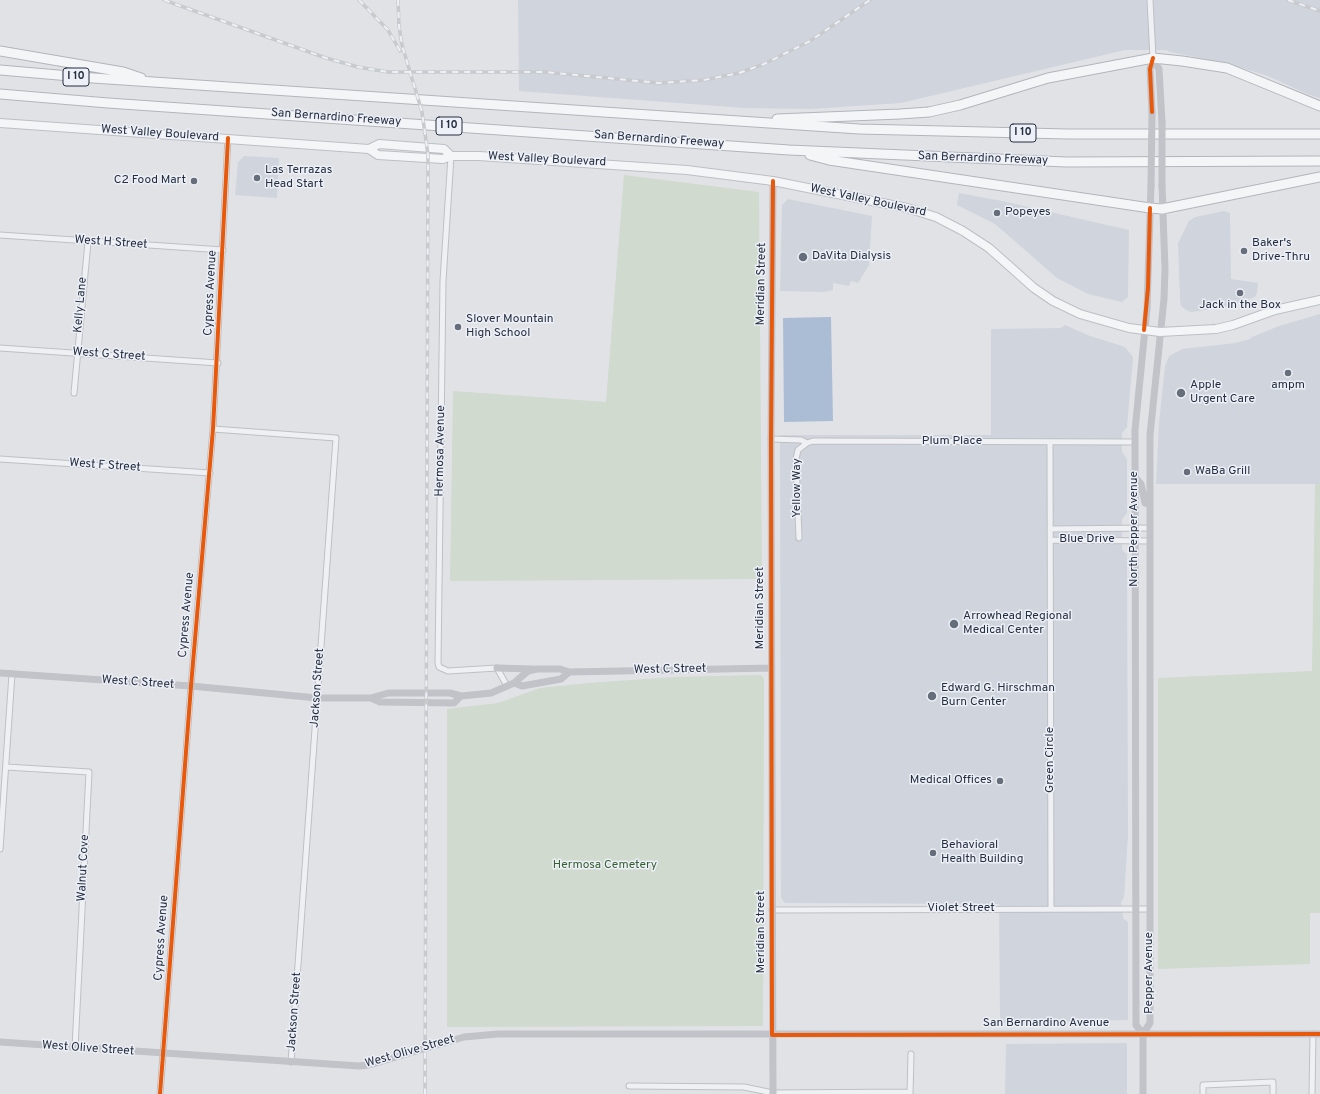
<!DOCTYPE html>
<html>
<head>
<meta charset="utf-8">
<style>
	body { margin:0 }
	canvas { display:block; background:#e0e2e6 }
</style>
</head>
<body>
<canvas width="1320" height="1094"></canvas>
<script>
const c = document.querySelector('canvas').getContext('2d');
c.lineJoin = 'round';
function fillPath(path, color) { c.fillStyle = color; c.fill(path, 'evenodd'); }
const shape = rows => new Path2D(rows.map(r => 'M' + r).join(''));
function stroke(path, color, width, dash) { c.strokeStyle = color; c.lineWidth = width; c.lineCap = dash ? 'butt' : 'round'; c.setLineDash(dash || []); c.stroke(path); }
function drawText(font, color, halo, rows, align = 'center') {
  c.font = font + ' Overpass,sans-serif'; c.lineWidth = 3; c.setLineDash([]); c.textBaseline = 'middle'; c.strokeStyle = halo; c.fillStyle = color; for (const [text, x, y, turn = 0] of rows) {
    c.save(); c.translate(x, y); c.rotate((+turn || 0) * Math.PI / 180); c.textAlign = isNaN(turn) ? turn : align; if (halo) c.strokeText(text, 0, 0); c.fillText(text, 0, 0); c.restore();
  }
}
fillPath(shape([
	[518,0,1320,0,1320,98,1307,94,1268,76,1225,63,1170,52,1166,50,1125,50,901,103,811,109,744,108,519,91],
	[244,156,279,158,277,198,235,195,238,162],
	[959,193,1002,201,1129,230,1128,297,1122,302,1088,294,1057,278,995,224,957,205],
	[788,199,872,216,869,265,858,283,851,281,849,286,833,283,833,290,824,292,780,291,782,205],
	[1224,211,1230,213,1231,279,1258,283,1257,293,1255,297,1225,307,1191,312,1186,310,1181,306,1180,299,1178,243,1189,221,1195,217],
	[1320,314,1320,484,1156,484,1159,423,1165,366,1169,356,1182,349,1236,343,1250,339,1252,337,1279,326],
	[1065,325,1090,336,1125,347,1133,357,1127,427,1122,433,1122,452,1127,459,1127,513,1122,519,1122,550,1127,554,1128,835,1124,897,1121,902,1123,918,1128,922,1128,1020,1000,1023,999,904,785,903,781,898,780,435,991,435,991,329,1061,328],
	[1127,1043,1127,1094,1005,1094,1006,1044]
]), '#d0d5dd');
fillPath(shape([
	[624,175,759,192,762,579,450,581,453,391,606,402],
	[1315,484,1320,484,1320,913,1310,913,1310,964,1158,969,1158,678,1312,671],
	[761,675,764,679,763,1026,447,1027,447,709,498,703,540,688,589,683,674,677]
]), '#d0dacf');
fillPath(shape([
	[831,317,833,421,784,422,783,318]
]), '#abbdd4');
const street = shape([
	[1150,0,1153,58],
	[451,156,443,281,438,663,439,667,448,671,497,668,507,686],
	[0,235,223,250],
	[0,348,218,363],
	[74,393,88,242],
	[213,429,336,438,291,1062],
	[771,439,801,440,807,443],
	[1050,443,1051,909],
	[0,459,210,473],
	[1050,529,1149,528],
	[799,538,796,459,798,450,807,443,813,441,1134,442],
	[1050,540,1149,541],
	[6,767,89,772,75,1048],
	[0,849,12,674],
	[772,910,1149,909],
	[629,1086,744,1087,773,1093,910,1092],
	[160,1094,191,686,213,429,228,138],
	[910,1094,911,1054],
	[1203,1094,1203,1085,1273,1082,1273,1094],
	[1312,1094,1313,1034]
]);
const primary = shape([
	[0,123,369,149,379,144,444,149,451,156],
	[369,149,378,155,443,159,451,156,479,156,687,170,773,181,907,208,936,217,963,231,989,248,1034,288,1053,301,1080,314,1129,328,1160,332,1216,329,1233,325,1275,310,1320,300]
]);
const highway = shape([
	[0,51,123,72,141,78],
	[0,70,93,78,859,129,1068,134,1320,134],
	[0,94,108,103,789,150,1066,162,1320,161],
	[777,119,900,114,929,112,960,105,1048,78,1153,58,1182,61,1227,68,1320,106],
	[810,155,829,160,1150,208,1162,209,1320,177]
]);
stroke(street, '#bec0c4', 7);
stroke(primary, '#bcbfc4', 10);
stroke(highway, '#b2b5bb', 11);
stroke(street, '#eff0f3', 5);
stroke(shape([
	[1153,58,1159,69,1162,122],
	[1152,112,1150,69,1153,58],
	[1135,477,1141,484,1145,503,1149,504],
	[497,668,533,669],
	[0,673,191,686,317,698,371,698,388,693,450,693,461,696,491,693,514,683,528,671,537,669,560,669,569,672,772,668],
	[514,683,522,686,561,679,569,672],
	[371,698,380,702,454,703,461,696],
	[1143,1034,1136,1025,1135,430,1147,309,1151,185],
	[0,1042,359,1066,369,1065,464,1037,498,1034,1320,1034],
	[773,1094,771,439,773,181],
	[1143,1094,1143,1034,1150,1023,1150,435,1164,299,1165,269,1162,185]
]), '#c1c3c9', 7);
stroke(primary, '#f4f5f6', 8);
stroke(highway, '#f4f5f6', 9);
const rail = shape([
	[164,0,326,58,358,67,388,72,545,72,659,83,704,80,739,73,764,64,810,41,870,0],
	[359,0,388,30,400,51],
	[398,0,399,26,402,45,422,112,428,155,425,1094],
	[1288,0,1320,11]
]);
stroke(rail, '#c8cace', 3.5);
stroke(rail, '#edf0f6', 2, [6]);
stroke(shape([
	[1151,185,1152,112],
	[1162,185,1162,122]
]), '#c1c3c9', 7);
stroke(shape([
	[1152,112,1150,69,1153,58],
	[773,181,771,439,772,1035,1320,1034],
	[1144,330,1148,288,1150,208],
	[160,1094,191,686,213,429,228,138]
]), '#e8590c', 4);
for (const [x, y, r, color] of [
	[257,178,4,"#666d7b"],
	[194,181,4,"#666d7b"],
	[997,213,4,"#666d7b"],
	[1244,251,4,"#666d7b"],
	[803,257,5,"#666d7b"],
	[1240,293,4,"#666d7b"],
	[458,327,4,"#666d7b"],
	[1288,373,4,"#666d7b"],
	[1181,393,5,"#666d7b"],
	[1187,472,4,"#666d7b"],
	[954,624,5,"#666d7b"],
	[932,696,5,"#666d7b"],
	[1000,781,4,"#666d7b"],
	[933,853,4,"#666d7b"]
]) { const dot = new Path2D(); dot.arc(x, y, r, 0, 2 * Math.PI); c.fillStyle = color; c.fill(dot); stroke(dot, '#edf0f6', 1.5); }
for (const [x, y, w] of [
	[76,77,26],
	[449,126,26],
	[1023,133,26]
]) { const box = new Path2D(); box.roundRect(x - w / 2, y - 9, w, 18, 3); c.fillStyle = '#edf0f6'; c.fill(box); stroke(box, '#252e41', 1); }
drawText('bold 11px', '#252e41', null, [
	["I 10",76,77],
	["I 10",449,126],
	["I 10",1023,133]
]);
drawText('12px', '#252e41', '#edf0f6', [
	["San Bernardino Freeway",336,118,4],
	["West Valley Boulevard",160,134,4],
	["San Bernardino Freeway",659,140,4],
	["San Bernardino Freeway",983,159,2],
	["West Valley Boulevard",547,160,3],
	["West Valley Boulevard",868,201,12],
	["West H Street",111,243,4],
	["Meridian Street",762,284,-89],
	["Cypress Avenue",211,293,-87],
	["Kelly Lane",81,305,-85],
	["West G Street",109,355,4],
	["Plum Place",952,442],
	["Hermosa Avenue",441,451,-89],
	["West F Street",105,466,4],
	["Yellow Way",798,488,-90],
	["North Pepper Avenue",1135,529,-90],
	["Blue Drive",1087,540],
	["Meridian Street",761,608,-90],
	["Cypress Avenue",187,615,-85],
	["West C Street",670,670,-1],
	["West C Street",138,683,4],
	["Jackson Street",318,688,-86],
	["Green Circle",1051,760,-90],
	["Walnut Cove",84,868,-87],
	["Violet Street",961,909],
	["Meridian Street",762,932,-90],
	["Cypress Avenue",162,938,-86],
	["Pepper Avenue",1150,973,-90],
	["Jackson Street",295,1012,-86],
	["San Bernardino Avenue",1046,1024],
	["West Olive Street",88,1049,4],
	["West Olive Street",410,1052,-16]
]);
drawText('12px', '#252e41', '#edf0f6', [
	["Las Terrazas",265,171],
	["Head Start",265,185],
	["C2 Food Mart",186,181,"right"],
	["Popeyes",1005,213],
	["Baker's",1252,244],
	["Drive-Thru",1252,258],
	["DaVita Dialysis",812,257],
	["Jack in the Box",1240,306,"center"],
	["Slover Mountain",466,320],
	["High School",466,334],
	["Apple",1190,386],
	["Urgent Care",1190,400],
	["ampm",1288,386,"center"],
	["WaBa Grill",1195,472],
	["Arrowhead Regional",963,617],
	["Medical Center",963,631],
	["Edward G. Hirschman",941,689],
	["Burn Center",941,703],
	["Medical Offices",992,781,"right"],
	["Behavioral",941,846],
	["Health Building",941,860]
], 'left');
drawText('12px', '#375e31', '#edf0f6', [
	["Hermosa Cemetery",605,866]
]);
</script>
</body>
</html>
